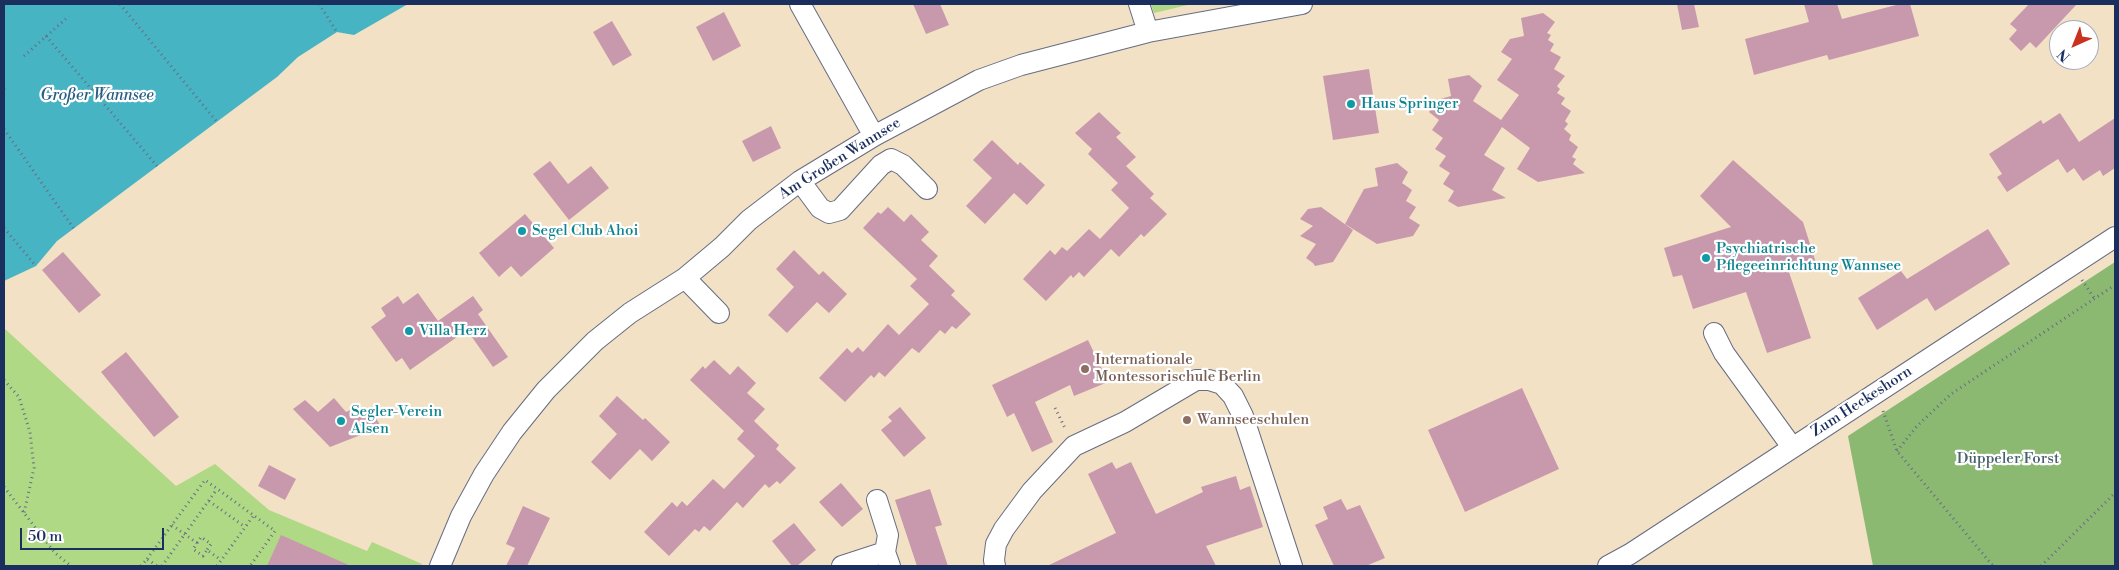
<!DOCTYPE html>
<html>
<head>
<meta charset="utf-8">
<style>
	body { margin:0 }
	#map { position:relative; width:2119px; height:570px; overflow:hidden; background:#f2e1c4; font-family:"Libre Bodoni",serif }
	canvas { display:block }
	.frame { position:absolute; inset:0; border:5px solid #1b2f5e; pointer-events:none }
	.north { position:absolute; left:2049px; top:20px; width:50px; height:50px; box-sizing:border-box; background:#fff; border:1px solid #a4acbf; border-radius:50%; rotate:224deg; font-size:14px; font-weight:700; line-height:20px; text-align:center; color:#1b2f5e }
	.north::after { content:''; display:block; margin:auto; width:18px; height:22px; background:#c8321e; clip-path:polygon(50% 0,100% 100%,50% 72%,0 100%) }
	.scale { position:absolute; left:20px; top:528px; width:144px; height:22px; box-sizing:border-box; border:2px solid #1b2f5e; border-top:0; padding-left:6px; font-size:15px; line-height:18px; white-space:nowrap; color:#1b2f5e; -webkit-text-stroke:4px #fff; paint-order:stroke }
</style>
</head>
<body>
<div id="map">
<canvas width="2119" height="570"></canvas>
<div class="frame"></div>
<div class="north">N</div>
<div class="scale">50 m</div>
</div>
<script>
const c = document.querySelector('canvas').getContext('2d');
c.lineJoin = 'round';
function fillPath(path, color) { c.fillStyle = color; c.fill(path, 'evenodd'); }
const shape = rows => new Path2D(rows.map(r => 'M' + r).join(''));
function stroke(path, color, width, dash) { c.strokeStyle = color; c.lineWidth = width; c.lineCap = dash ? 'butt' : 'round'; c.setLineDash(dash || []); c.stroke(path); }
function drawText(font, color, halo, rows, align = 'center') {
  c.font = font + ' "Libre Bodoni",serif'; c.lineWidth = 4.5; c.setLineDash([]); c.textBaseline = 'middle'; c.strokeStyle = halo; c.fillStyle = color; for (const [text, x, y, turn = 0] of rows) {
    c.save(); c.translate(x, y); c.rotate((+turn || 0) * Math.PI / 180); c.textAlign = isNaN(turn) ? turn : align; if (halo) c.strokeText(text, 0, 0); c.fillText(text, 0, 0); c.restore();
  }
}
fillPath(shape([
	[1151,4,1192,4,1154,13],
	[4,328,176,486,215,464,269,510,367,551,372,542,422,564,421,566,4,566]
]), '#afd984');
fillPath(shape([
	[2115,262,2115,566,1873,566,1848,436]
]), '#8bb972');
fillPath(shape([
	[4,4,408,4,354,35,337,32,298,57,277,77,57,241,36,266,4,281]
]), '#47b4c4');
fillPath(shape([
	[913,4,940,4,949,25,926,34],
	[1677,4,1694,4,1699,27,1682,30],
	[1804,4,1837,4,1842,19,1900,4,1910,4,1919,36,1829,60,1827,55,1754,75,1745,39,1809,22],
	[2029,4,2077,4,2036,48,2030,42,2021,51,2009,39,2017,30,2010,24],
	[724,12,741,46,713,61,696,27],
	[1543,13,1555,22,1547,33,1551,35,1548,40,1554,44,1550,51,1561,57,1554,69,1565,76,1557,86,1560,89,1557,93,1565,98,1561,104,1571,111,1565,121,1568,124,1564,129,1571,135,1569,140,1578,147,1572,157,1576,159,1573,164,1585,173,1538,182,1517,169,1530,148,1502,127,1484,155,1505,168,1492,190,1506,198,1458,207,1448,201,1454,191,1443,184,1450,173,1439,166,1446,156,1435,149,1443,138,1432,130,1439,120,1429,112,1437,100,1451,96,1448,79,1469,75,1482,86,1473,101,1501,120,1519,95,1497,80,1512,59,1501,52,1510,39,1524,36,1521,18],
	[612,21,632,55,613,66,593,32],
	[1369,69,1379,133,1333,140,1323,76],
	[1099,112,1121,133,1116,137,1136,157,1126,166,1154,194,1150,198,1167,214,1144,237,1141,234,1119,257,1111,249,1084,277,1079,272,1073,278,1071,275,1046,301,1023,279,1050,250,1055,255,1062,247,1067,251,1089,229,1100,239,1129,208,1111,190,1118,183,1088,154,1092,149,1075,133],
	[2060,113,2079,142,2115,118,2115,168,2103,176,2100,170,2083,181,2074,168,2067,173,2058,159,2007,192,1997,177,2002,174,1989,154,2041,120,2043,124],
	[771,126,781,148,753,162,742,141],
	[992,140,1018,165,1020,162,1045,185,1027,205,1014,193,985,224,966,206,992,178,973,160],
	[1733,160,1803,222,1816,263,1789,272,1811,338,1767,353,1746,292,1693,309,1682,275,1673,277,1664,248,1731,227,1700,196],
	[550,161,568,184,591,166,609,188,569,220,533,174],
	[1397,163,1408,172,1402,183,1412,190,1406,201,1416,207,1409,218,1420,225,1413,236,1377,244,1345,224,1364,189,1378,186,1375,168],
	[888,207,904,222,911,214,929,232,921,240,938,256,929,266,955,291,951,295,971,314,956,329,952,326,945,334,940,330,919,353,912,348,885,377,879,372,874,378,871,375,845,402,819,378,847,348,852,353,858,347,863,352,888,324,899,335,929,304,910,286,917,279,863,228,878,212,881,214],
	[1321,207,1353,230,1333,262,1315,266,1313,263,1306,258,1316,244,1300,236,1313,226,1300,219,1308,209],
	[525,214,554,248,521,277,511,266,499,277,479,253],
	[1988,229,2010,264,1935,311,1927,298,1877,330,1858,298,1901,271,1907,279],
	[794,250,819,275,823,271,847,294,829,313,817,302,787,333,768,315,794,287,776,269],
	[63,252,101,295,79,313,42,270],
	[418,293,438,321,473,296,483,310,478,314,508,357,493,367,467,330,410,370,402,358,396,362,371,327,386,316,381,308,398,296,403,304],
	[1088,340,1108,382,1074,396,1070,385,1035,402,1053,442,1032,452,1014,413,1007,417,992,385],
	[126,352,179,417,154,437,101,372],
	[714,360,730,375,738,366,756,383,747,393,765,409,754,421,779,445,776,449,796,468,780,484,777,481,769,488,765,484,743,508,737,502,710,531,704,526,699,532,695,529,669,556,644,532,672,502,677,507,682,501,687,506,713,479,724,489,755,456,737,439,744,431,690,380,703,366,705,369],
	[1522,388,1559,469,1465,512,1428,430],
	[617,396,643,420,645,418,670,442,652,461,640,449,610,480,591,462,617,434,599,416],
	[334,398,346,412,356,408,367,415,372,411,381,427,330,447,293,409,305,400,318,412],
	[900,407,926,438,904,457,881,430,892,421,888,417],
	[1112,462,1116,469,1131,462,1156,514,1203,492,1201,487,1236,476,1240,490,1250,486,1263,527,1206,546,1216,566,1047,566,1116,533,1088,474],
	[269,465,296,479,285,500,258,486],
	[841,483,863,509,842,527,819,502],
	[930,489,942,525,935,527,948,566,917,566,895,500],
	[1341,499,1347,510,1360,505,1385,558,1366,566,1334,566,1315,525,1328,519,1323,507],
	[523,506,550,518,527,566,506,566,515,548,506,544],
	[794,523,816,550,797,566,792,566,772,541],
	[281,535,351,566,267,566]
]), '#c899ac');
const minor = shape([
	[800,4,874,136],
	[1139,4,1148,32],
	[800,181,820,208,829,213,840,210,881,165,891,159,903,165,927,189],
	[685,278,719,313],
	[1714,333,1724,353,1792,447],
	[877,500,888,535,885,552,890,566],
	[440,566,461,516,484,474,512,432,546,390,595,341,630,313,685,278,722,247,749,220,800,181,874,136,979,80,1021,65,1148,32,1302,4],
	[842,566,885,552],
	[995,566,994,560,996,544,1004,529,1032,491,1074,446,1125,422,1196,380,1209,380,1222,384,1233,396,1243,416,1292,566],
	[1608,566,1630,554,2115,237]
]);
stroke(minor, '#666d82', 22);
stroke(shape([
	[120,4,217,122],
	[319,4,337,32],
	[46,36,157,166],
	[24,56,69,16],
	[4,88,6,86],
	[4,129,74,229],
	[4,228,36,266],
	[2082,280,2094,298],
	[4,380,19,397,30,432,34,468,24,513],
	[1055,408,1066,430],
	[1883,411,1897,451,1993,566],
	[1897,451,1917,426,1951,394,2115,285],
	[4,487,55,553,71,566],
	[209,501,245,527],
	[172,525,197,543,193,549,203,556,207,550,221,560],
	[197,543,201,537,211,544,207,550],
	[147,559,205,480,275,531,250,566],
	[141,566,147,559,157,566],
	[162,566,217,489],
	[217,566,254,515],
	[2041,566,2115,493]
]), '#666d82', 3, [1, 4]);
stroke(minor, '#fff', 20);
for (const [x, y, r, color] of [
	[1351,104,5,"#0f9aa8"],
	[522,231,5,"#0f9aa8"],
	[1706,258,5,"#0f9aa8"],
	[409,331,5,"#0f9aa8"],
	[1085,369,5,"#8d6e63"],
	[1187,420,5,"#8d6e63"],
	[341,421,5,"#0f9aa8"]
]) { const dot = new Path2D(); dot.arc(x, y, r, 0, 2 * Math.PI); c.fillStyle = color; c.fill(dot); stroke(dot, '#fff', 2); }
drawText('15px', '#0d838f', '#fff', [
	["Haus Springer",1361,104],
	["Segel Club Ahoi",532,231],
	["Psychiatrische",1716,249],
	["Pflegeeinrichtung Wannsee",1716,266],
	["Villa Herz",419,331],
	["Segler-Verein",351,412],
	["Alsen",351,429]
], 'left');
drawText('15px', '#1b2f5e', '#fff', [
	["Am Großen Wannsee",840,159,-32],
	["Zum Heckeshorn",1862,402,-33]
]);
drawText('15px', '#785e54', '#fff', [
	["Internationale",1095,360],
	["Montessorischule Berlin",1095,377],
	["Wannseeschulen",1197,420]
], 'left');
drawText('15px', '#476269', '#fff', [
	["Düppeler Forst",2008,459]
]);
drawText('italic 16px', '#2a5e82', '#fff', [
	["Großer Wannsee",97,96]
]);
</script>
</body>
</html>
